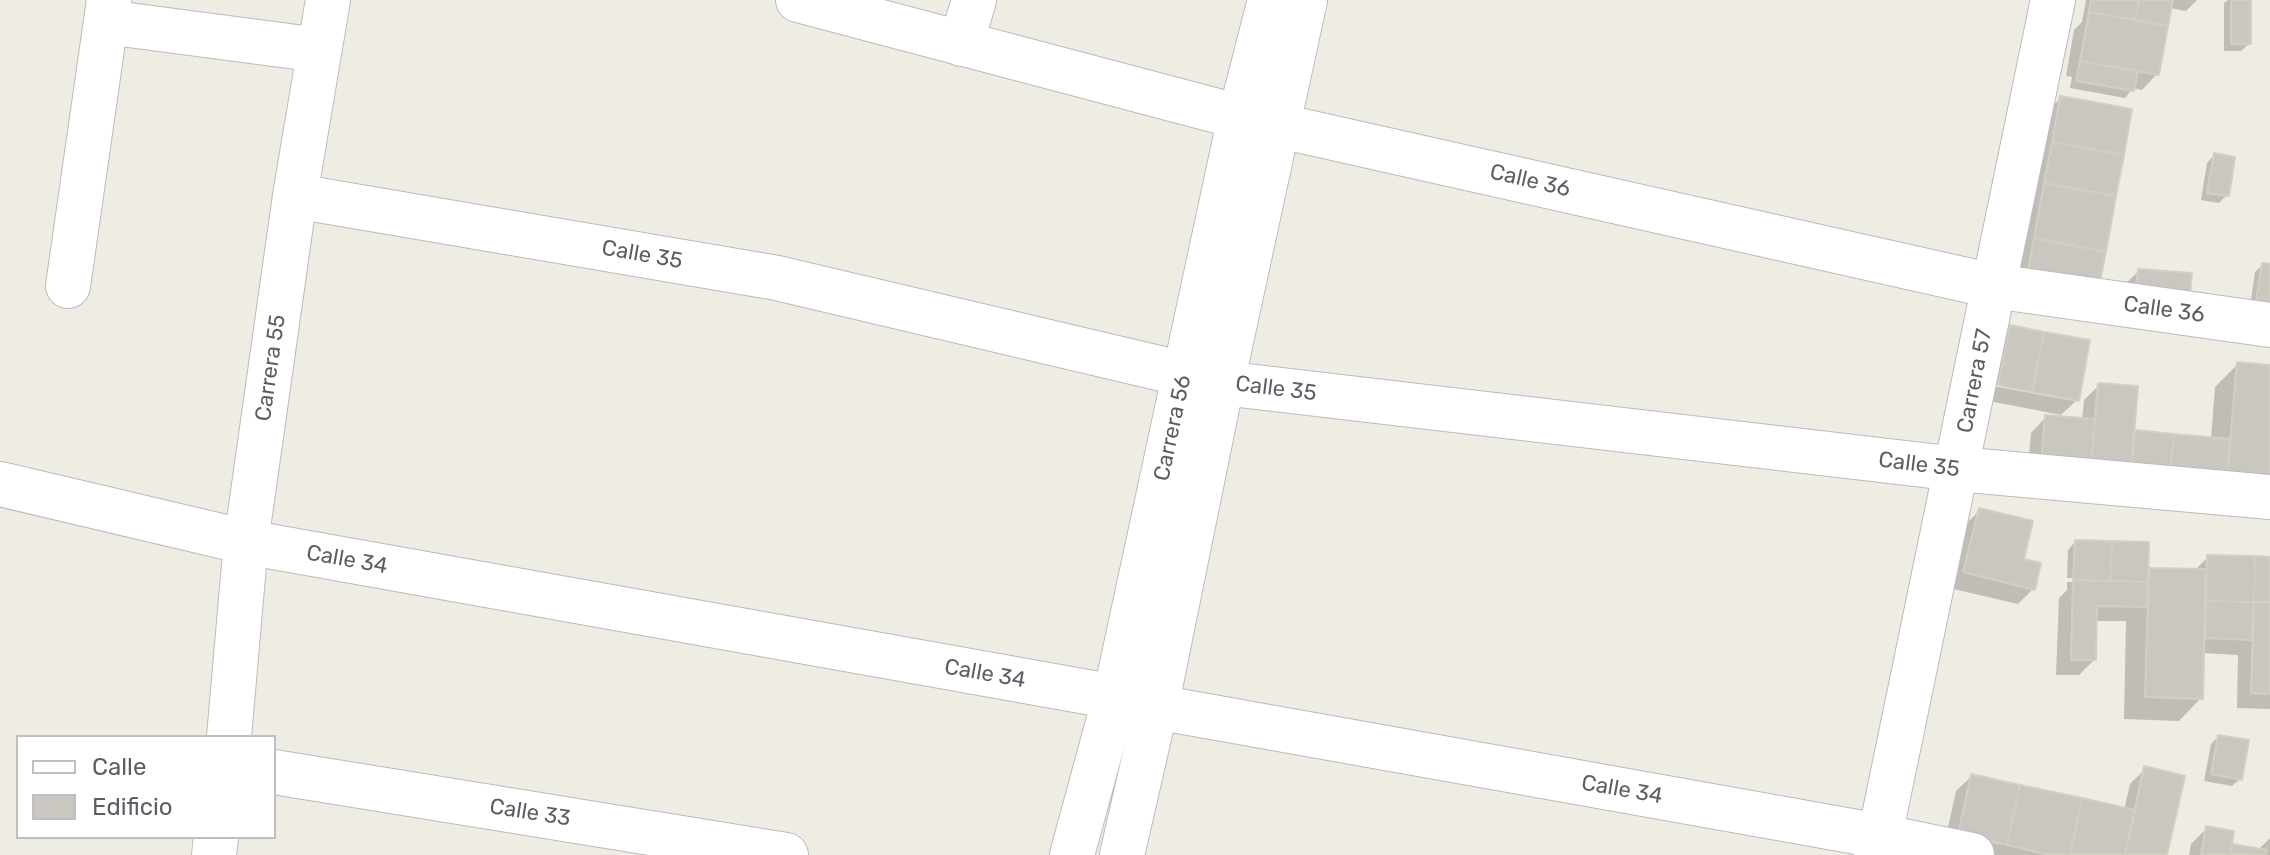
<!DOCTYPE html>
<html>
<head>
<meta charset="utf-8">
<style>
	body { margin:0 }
	#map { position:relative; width:2270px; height:855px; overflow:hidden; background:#efede3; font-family:Rubik,sans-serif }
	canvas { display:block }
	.legend { position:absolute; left:16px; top:735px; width:260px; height:104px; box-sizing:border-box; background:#fff; border:2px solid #bdbfc1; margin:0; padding:10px 14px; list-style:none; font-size:24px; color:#5b5f65 }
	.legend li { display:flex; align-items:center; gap:16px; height:40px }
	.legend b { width:40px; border:2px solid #bdbfc1 }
</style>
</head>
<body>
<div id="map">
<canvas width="2270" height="855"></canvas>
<ul class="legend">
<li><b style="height:10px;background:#fff"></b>Calle</li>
<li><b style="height:22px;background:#cac7c0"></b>Edificio</li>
</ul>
</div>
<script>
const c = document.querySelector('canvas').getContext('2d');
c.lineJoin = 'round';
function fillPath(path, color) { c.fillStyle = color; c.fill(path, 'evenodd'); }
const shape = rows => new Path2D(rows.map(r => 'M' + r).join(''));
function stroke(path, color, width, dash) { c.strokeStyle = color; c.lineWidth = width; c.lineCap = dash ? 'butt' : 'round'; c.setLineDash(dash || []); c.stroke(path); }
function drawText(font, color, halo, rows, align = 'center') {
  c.font = font + ' Rubik,sans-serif'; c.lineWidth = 6; c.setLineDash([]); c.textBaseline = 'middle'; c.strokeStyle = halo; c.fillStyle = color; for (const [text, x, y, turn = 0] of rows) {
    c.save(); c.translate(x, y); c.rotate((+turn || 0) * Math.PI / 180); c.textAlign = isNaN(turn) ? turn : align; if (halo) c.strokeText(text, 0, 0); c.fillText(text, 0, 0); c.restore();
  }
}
fillPath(shape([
	[2086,0,2197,0,2186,11,2170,8,2157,74,2142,90,2133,88,2125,98,2070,88,2072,77,2066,76,2074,30,2082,22],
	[2228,0,2249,0,2249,44,2241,51,2224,51,2224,3],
	[2061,98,2130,110,2011,298,2045,113],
	[2214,155,2227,195,2219,203,2201,200,2207,163],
	[2263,265,2270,266,2270,318,2249,315,2255,272],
	[2139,271,2189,275,2120,317,2123,286],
	[2010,327,2077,400,2061,415,1984,400,1995,343],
	[1989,381,2068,396,2068,400,1988,385],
	[2238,364,2270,367,2270,499,2027,478,2031,433,2046,417,2082,420,2084,400,2099,385,2133,432,2211,439,2215,387],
	[1980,510,2021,561,2033,589,2018,604,1949,588,1964,526],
	[2075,542,2146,573,2149,570,2194,571,2208,557,2270,559,2270,709,2237,708,2238,655,2202,653,2201,698,2179,721,2124,719,2126,621,2095,621,2094,660,2079,675,2056,675,2059,598,2067,590,2067,582,2096,583,2096,579,2067,578,2068,550],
	[2218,737,2240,779,2232,786,2204,781,2211,744],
	[2145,769,2165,855,1967,855,1943,850,1956,791,1972,776,2124,810,2130,784],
	[2207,828,2229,846,2257,851,2270,838,2270,855,2189,855,2191,844]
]), '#0003');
const building = shape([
	[2091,0,2139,0,2135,20,2089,12,2091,0],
	[2139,0,2173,0,2168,26,2135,20,2139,0],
	[2231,0,2251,0,2251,44,2231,44,2231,0],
	[2089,12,2168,26,2159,75,2080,61,2089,12],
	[2080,61,2138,71,2134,91,2076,81,2080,61],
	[2060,96,2132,109,2124,155,2052,142,2060,96],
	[2052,142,2124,155,2116,196,2044,183,2052,142],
	[2214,153,2235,157,2229,196,2207,193,2214,153],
	[2044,183,2116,196,2106,252,2034,238,2044,183],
	[2034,238,2106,252,2097,296,2026,283,2034,238],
	[2262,263,2270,264,2270,310,2255,308,2262,263],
	[2138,269,2192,273,2189,306,2135,302,2138,269],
	[2010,325,2044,332,2032,392,1998,385,2010,325],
	[2044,332,2090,340,2079,401,2032,392,2044,332],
	[2237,362,2270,365,2270,483,2227,479,2237,362],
	[2098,383,2138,386,2131,471,2091,468,2098,383],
	[2045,415,2095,419,2091,468,2041,463,2045,415],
	[2135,430,2174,434,2170,474,2131,471,2135,430],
	[2174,434,2230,439,2227,479,2170,474,2174,434],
	[1979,508,2033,521,2024,559,2041,563,2035,590,1963,572,1979,508],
	[2075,540,2112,541,2110,581,2073,580,2075,540],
	[2112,541,2149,542,2148,582,2110,581,2112,541],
	[2207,555,2255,556,2254,602,2206,601,2207,555],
	[2255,556,2270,557,2270,602,2254,602,2255,556],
	[2149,568,2206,569,2203,699,2145,697,2149,568],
	[2073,580,2148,582,2147,607,2097,606,2096,660,2071,660,2073,580],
	[2206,601,2254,602,2252,640,2205,638,2206,601],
	[2254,602,2270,602,2270,694,2251,693,2254,602],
	[2218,735,2249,740,2242,780,2211,774,2218,735],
	[2144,766,2185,776,2167,855,2125,855,2144,766],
	[1971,774,2020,785,2007,845,1958,835,1971,774],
	[2020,785,2082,798,2070,855,2049,855,2007,845,2020,785],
	[2082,798,2135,810,2125,855,2070,855,2082,798],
	[2206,826,2234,831,2230,855,2201,855,2206,826],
	[2232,844,2267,850,2266,855,2230,855,2232,844]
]);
fillPath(building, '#cac7c0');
stroke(building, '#d4cfc1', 2);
const minor = shape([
	[798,0,1240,117,1993,286,2270,325],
	[106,22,319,50],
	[961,44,974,0],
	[295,196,777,278,1222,383,1957,469,2270,497],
	[68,286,109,0],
	[0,484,246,542,1115,697,1156,707,1879,836,1972,855],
	[229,737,246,542,295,196,328,0],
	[274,772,786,855],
	[214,855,216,837],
	[1072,855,1115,697,1240,117,1270,0],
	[1122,855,1156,707,1222,383,1305,0],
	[1876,855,2053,0]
]);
stroke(minor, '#b8bbc0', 46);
stroke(minor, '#fff', 44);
drawText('22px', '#5b5f65', '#fff', [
	["Calle 36",1530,181,13],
	["Calle 35",642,255,10],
	["Calle 36",2164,310,8],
	["Carrera 55",271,368,-82],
	["Carrera 57",1975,381,-79],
	["Calle 35",1276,389,7],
	["Carrera 56",1173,428,-78],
	["Calle 35",1919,465,7],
	["Calle 34",347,560,10],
	["Calle 34",985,674,10],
	["Calle 34",1622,790,10],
	["Calle 33",530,813,9]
]);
</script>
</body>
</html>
